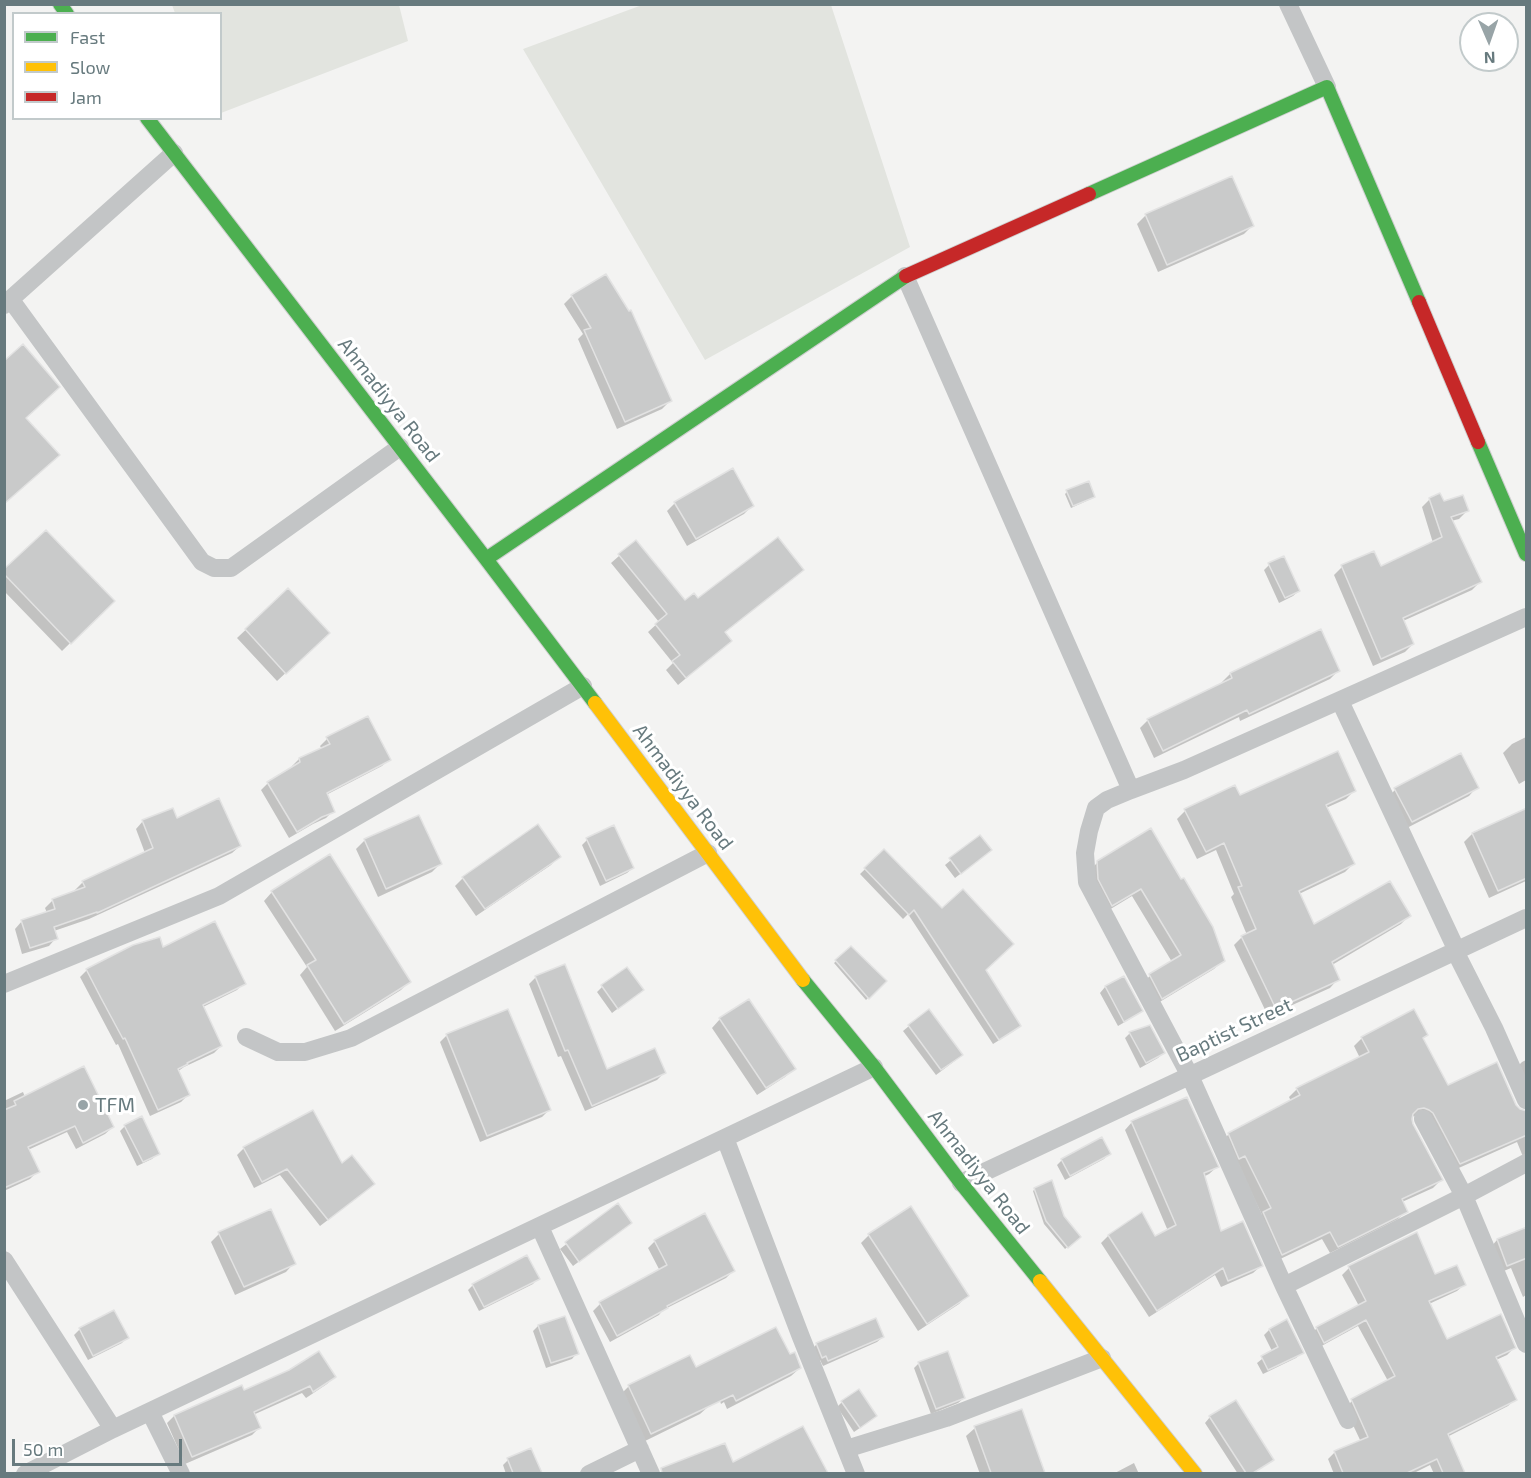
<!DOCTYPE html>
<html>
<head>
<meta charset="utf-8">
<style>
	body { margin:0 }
	#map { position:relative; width:1531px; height:1478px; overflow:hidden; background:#f3f3f2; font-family:"Exo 2",sans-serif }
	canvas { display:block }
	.frame { position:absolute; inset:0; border:6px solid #677a7e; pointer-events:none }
	.legend { position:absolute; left:12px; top:12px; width:210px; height:108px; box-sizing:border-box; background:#fff; border:2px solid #c2cacb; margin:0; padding:8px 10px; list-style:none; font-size:18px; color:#677a7e }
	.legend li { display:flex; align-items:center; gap:12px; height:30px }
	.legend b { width:30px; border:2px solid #c2cacb }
	.north { position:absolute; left:1459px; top:12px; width:60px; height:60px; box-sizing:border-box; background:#fff; border:2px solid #c2cacb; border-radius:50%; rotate:178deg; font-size:16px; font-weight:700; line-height:24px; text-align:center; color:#677a7e }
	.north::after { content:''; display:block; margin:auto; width:21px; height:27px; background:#98a4a7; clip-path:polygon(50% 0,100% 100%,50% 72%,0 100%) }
	.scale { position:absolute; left:12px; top:1439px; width:170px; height:27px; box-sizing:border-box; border:3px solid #677a7e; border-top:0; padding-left:8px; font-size:18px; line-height:21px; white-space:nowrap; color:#677a7e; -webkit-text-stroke:4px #fff; paint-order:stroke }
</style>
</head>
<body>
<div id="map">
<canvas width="1531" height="1478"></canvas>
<div class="frame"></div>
<ul class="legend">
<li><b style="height:8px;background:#4caf50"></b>Fast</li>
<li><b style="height:8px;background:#ffc107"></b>Slow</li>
<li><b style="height:8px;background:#c62828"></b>Jam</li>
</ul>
<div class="north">N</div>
<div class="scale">50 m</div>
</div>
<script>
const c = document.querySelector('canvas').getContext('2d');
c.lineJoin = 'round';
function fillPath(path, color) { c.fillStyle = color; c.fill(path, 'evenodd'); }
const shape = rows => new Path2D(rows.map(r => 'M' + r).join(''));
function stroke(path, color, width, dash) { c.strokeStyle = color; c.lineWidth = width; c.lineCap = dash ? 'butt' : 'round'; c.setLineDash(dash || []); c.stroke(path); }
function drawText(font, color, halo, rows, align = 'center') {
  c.font = font + ' "Exo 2",sans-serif'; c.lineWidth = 6; c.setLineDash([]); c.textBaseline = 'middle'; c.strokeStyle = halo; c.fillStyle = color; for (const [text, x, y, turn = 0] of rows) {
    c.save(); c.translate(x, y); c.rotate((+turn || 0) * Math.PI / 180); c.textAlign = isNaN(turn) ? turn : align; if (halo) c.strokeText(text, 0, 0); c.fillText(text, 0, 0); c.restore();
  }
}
fillPath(shape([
	[172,5,399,5,408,41,221,113,220,14,175,13],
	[642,5,831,5,910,247,705,360,523,49]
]), '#e2e4df');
fillPath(shape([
	[1231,178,1252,226,1244,234,1158,272,1137,224,1145,216],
	[572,296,628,313,670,401,662,409,617,429,578,339,583,334,564,304],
	[1067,492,1094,497,1091,499,1071,508,1065,494],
	[1430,499,1467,511,1459,519,1451,521,1480,582,1472,590,1403,621,1413,644,1405,652,1373,666,1334,575,1342,567,1374,553,1380,568,1433,543,1422,507],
	[675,503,752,506,744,514,687,546,667,511],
	[635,542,685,602,698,601,802,570,794,578,724,633,730,641,678,685,666,670,673,663,648,632,659,622,611,563],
	[1269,565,1299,591,1293,596,1279,603,1264,570],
	[4,571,113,601,62,651,4,591],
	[288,590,320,641,277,681,237,638],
	[1339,670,1330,679,1240,721,1239,717,1154,758,1140,728,1148,720,1223,684,1222,682,1230,674],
	[368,718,389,759,382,766,326,795,333,811,326,818,313,824,289,838,261,790,268,783,293,768,292,766,299,759,322,749,320,746,327,739],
	[1526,737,1526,780,1519,784,1503,753,1512,744],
	[1477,787,1469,796,1403,830,1387,798,1395,790],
	[1354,791,1346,799,1326,808,1354,863,1345,872,1299,894,1314,927,1409,916,1401,924,1332,965,1338,979,1330,988,1268,1016,1234,945,1242,937,1247,935,1231,897,1234,894,1216,850,1197,859,1177,819,1185,811,1239,797],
	[1512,816,1526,830,1526,881,1489,898,1464,842,1472,834],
	[418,817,440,864,432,872,378,897,356,849,364,841],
	[176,820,240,846,232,853,89,919,54,931,56,938,49,946,22,954,15,929,22,921,47,913,45,908,53,900,76,892,75,890,83,882,145,853,136,829,143,821],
	[1150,831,1223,961,1214,969,1153,1006,1141,984,1150,976,1172,962,1132,896,1104,913,1089,871,1098,862],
	[979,837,985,855,955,878,945,865],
	[587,840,633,868,627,873,600,886,582,845],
	[884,851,1019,1025,1014,1031,993,1044,908,914,903,919,860,874],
	[559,856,551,865,476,916,455,886,463,878],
	[272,892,409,982,401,990,335,1031,300,975,307,967,264,901],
	[851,948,885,981,866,1000,834,963],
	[162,949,244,983,237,990,203,1007,221,1046,214,1053,184,1067,177,1072,188,1095,181,1102,150,1116,118,1044,116,1045,80,977,87,970],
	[536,977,606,1071,664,1073,657,1080,585,1111,561,1056,558,1057,529,984],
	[1124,978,1141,1010,1135,1016,1118,1026,1100,993,1105,987],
	[602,987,642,990,612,1013,597,992],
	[720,1019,794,1069,785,1077,757,1095,712,1028],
	[909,1026,956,1060,936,1075,903,1031],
	[1130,1033,1163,1053,1158,1058,1140,1068,1125,1038],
	[447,1035,549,1110,542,1117,480,1142,440,1042],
	[1427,1035,1422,1039,1447,1087,1515,1106,1519,1111,1526,1112,1526,1164,1517,1142,1452,1171,1420,1117,1411,1116,1411,1124,1441,1180,1433,1188,1402,1202,1406,1211,1398,1219,1330,1253,1322,1239,1274,1262,1256,1221,1262,1215,1237,1163,1221,1142,1229,1134,1291,1101,1289,1097,1297,1089,1360,1058,1354,1046,1362,1038],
	[1526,1060,1526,1098,1514,1070,1522,1062],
	[23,1092,25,1097,113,1127,105,1134,76,1149,67,1132,28,1150,38,1171,30,1179,4,1191,4,1101],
	[1132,1122,1217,1167,1209,1174,1203,1177,1220,1233,1261,1266,1253,1273,1221,1287,1215,1275,1149,1317,1101,1243,1108,1236,1141,1214,1154,1238,1168,1231,1125,1130],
	[125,1126,158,1154,152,1159,137,1166,120,1131],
	[244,1148,341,1166,366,1191,320,1226,280,1175,254,1188,237,1155],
	[1109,1154,1104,1159,1065,1180,1057,1165,1062,1160],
	[1035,1189,1062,1217,1079,1237,1065,1249,1044,1224,1033,1191],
	[617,1205,630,1223,573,1266,560,1249],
	[1526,1229,1526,1295,1523,1297,1511,1268,1499,1273,1490,1248,1497,1240],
	[219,1234,294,1263,286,1272,235,1295,211,1242],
	[869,1235,967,1296,959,1304,918,1331,861,1243],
	[655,1241,733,1271,726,1278,663,1310,659,1315,610,1342,593,1311,600,1304,660,1271,648,1248],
	[1349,1268,1434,1276,1464,1285,1457,1291,1429,1304,1446,1341,1514,1348,1507,1355,1496,1360,1515,1399,1508,1406,1447,1437,1463,1474,1434,1474,1430,1465,1412,1474,1334,1474,1328,1459,1335,1452,1361,1442,1345,1408,1352,1401,1388,1381,1358,1326,1316,1349,1310,1335,1317,1328,1359,1306,1342,1275],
	[538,1278,533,1284,479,1311,468,1290,473,1285],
	[114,1312,127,1337,122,1343,88,1360,74,1335,80,1329],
	[564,1318,577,1353,572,1359,546,1368,533,1331,538,1326],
	[875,1320,883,1337,877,1342,823,1366,820,1360,816,1362,811,1350,816,1345],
	[1269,1330,1302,1353,1296,1358,1263,1374,1257,1363,1272,1351,1264,1335],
	[789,1356,800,1368,791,1376,727,1409,724,1402,721,1404,720,1401,709,1406,700,1414,645,1441,620,1395,629,1386,689,1357,695,1369],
	[919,1363,964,1398,958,1403,931,1414,914,1368],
	[334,1377,327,1384,306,1398,302,1393,253,1415,259,1428,252,1435,185,1464,167,1423,174,1416,241,1387,243,1392],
	[842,1402,875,1416,870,1421,854,1432,837,1407],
	[1021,1411,1043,1473,980,1474,966,1436,975,1428],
	[1210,1417,1269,1461,1253,1474,1238,1474,1205,1423],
	[802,1428,826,1474,758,1474,750,1459],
	[724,1445,736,1474,662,1474,669,1466],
	[530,1450,541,1474,506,1474,503,1465,508,1460],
	[1134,1463,1139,1474,1113,1474]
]), '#0003');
const building = shape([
	[1232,176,1254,226,1167,265,1145,214,1232,176],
	[606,274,629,311,631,310,672,401,625,422,584,330,591,328,571,295,606,274],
	[23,344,60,387,26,418,60,455,4,504,4,361,23,344],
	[733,468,754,506,696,539,674,502,733,468],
	[1089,481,1095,497,1073,506,1066,490,1089,481],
	[1440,493,1444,501,1463,495,1469,511,1451,517,1482,582,1403,618,1414,644,1381,659,1341,565,1374,551,1381,566,1442,537,1429,498,1440,493],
	[46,530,115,601,71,644,4,574,4,569,46,530],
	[778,537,804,570,725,632,732,641,686,678,672,661,680,655,655,624,667,614,618,554,636,540,685,600,694,593,698,598,778,537],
	[1284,556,1300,591,1285,598,1268,563,1284,556],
	[288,588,330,633,286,674,245,629,288,588],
	[1321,629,1340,671,1249,714,1247,710,1163,751,1147,719,1232,678,1230,673,1321,629],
	[368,716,391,760,327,793,335,812,322,817,297,832,267,782,300,762,299,758,330,744,326,737,368,716],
	[1338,751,1356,791,1326,805,1355,864,1299,891,1314,924,1390,881,1411,916,1332,962,1340,980,1276,1009,1241,936,1256,929,1238,887,1242,886,1224,843,1206,852,1184,809,1235,785,1240,795,1338,751],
	[1461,753,1479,788,1412,822,1394,788,1461,753],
	[219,798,241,846,97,913,97,912,54,927,58,939,30,948,21,920,55,909,52,899,85,887,82,881,153,848,142,820,173,808,177,818,219,798],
	[1527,808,1527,878,1498,891,1472,833,1527,808],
	[419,815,442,864,386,889,364,839,419,815],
	[538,824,561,857,485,909,462,877,538,824],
	[614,825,634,868,606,881,586,838,614,825],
	[1151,828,1181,879,1184,878,1213,927,1225,961,1162,999,1149,974,1181,955,1141,889,1112,906,1098,879,1097,861,1151,828],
	[980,835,992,850,961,874,949,858,980,835],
	[884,849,942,908,963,889,1014,944,986,970,1021,1026,999,1040,914,910,909,915,864,868,884,849],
	[330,854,411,982,344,1024,307,965,316,960,271,891,330,854],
	[215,921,246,984,203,1005,222,1046,187,1063,188,1064,178,1069,190,1095,158,1110,125,1038,123,1039,101,998,86,969,133,945,160,937,163,947,215,921],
	[851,946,887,981,869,999,835,960,851,946],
	[565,964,607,1069,655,1048,666,1073,592,1106,568,1050,565,1051,535,976,565,964],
	[627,967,644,990,618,1009,601,985,627,967],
	[1124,976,1143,1011,1124,1022,1105,986,1124,976],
	[749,999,796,1069,766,1088,719,1018,749,999],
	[508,1009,551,1110,487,1136,446,1034,508,1009],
	[929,1009,963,1055,941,1070,908,1025,929,1009],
	[1414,1009,1428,1035,1423,1038,1448,1085,1497,1062,1516,1105,1520,1109,1527,1111,1527,1135,1460,1164,1433,1113,1429,1110,1424,1108,1418,1109,1413,1114,1412,1119,1413,1124,1443,1180,1402,1199,1408,1212,1338,1247,1330,1232,1282,1255,1263,1212,1271,1208,1245,1156,1239,1159,1228,1133,1300,1095,1296,1088,1369,1052,1361,1037,1414,1009],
	[1150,1025,1165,1053,1146,1063,1129,1032,1150,1025],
	[84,1066,114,1127,83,1143,75,1126,28,1147,40,1172,4,1188,4,1110,16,1105,14,1101,84,1066],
	[1187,1097,1219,1167,1204,1173,1221,1231,1243,1221,1263,1266,1228,1281,1223,1268,1157,1311,1108,1235,1142,1212,1155,1236,1176,1225,1131,1121,1187,1097],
	[313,1110,342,1163,352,1155,375,1184,328,1220,287,1169,262,1182,243,1147,313,1110],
	[142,1116,160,1154,143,1162,124,1125,142,1116],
	[1102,1137,1111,1154,1070,1176,1061,1159,1102,1137],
	[1052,1180,1064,1216,1081,1237,1068,1248,1046,1221,1034,1188,1052,1180],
	[618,1203,632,1223,579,1262,565,1242,618,1203],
	[911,1206,969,1296,927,1324,868,1234,911,1206],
	[271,1209,296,1264,244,1287,218,1232,271,1209],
	[705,1213,735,1271,667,1306,668,1308,617,1336,599,1302,667,1265,654,1240,705,1213],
	[1527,1227,1527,1258,1507,1266,1497,1239,1527,1227],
	[1417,1232,1435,1274,1457,1265,1466,1285,1429,1301,1447,1339,1501,1314,1516,1348,1496,1357,1517,1400,1448,1434,1465,1473,1443,1473,1437,1459,1407,1473,1343,1473,1334,1451,1368,1437,1351,1399,1395,1376,1366,1320,1324,1343,1316,1327,1366,1301,1348,1266,1417,1232],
	[527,1255,540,1279,484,1307,472,1284,527,1255],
	[114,1310,129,1338,93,1356,79,1328,114,1310],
	[565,1316,579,1354,551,1363,538,1325,565,1316],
	[876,1318,884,1337,828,1361,826,1356,822,1358,816,1343,876,1318],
	[1287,1319,1304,1353,1268,1370,1261,1356,1278,1347,1269,1329,1287,1319],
	[776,1327,790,1354,795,1352,801,1368,736,1401,733,1395,651,1434,628,1385,690,1355,696,1367,776,1327],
	[319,1351,336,1377,313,1392,310,1386,254,1412,261,1428,192,1457,174,1415,242,1385,244,1390,289,1370,319,1351],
	[948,1351,965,1398,936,1409,918,1362,948,1351],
	[859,1389,877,1416,860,1428,841,1401,859,1389],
	[1236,1400,1274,1460,1253,1473,1246,1473,1209,1416,1236,1400],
	[1022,1409,1045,1473,991,1473,974,1426,1022,1409],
	[803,1426,828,1473,662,1473,661,1468,725,1443,733,1462,803,1426],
	[531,1448,542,1473,513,1473,507,1458,531,1448]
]);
fillPath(building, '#c9caca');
stroke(building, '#e2e2e2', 1.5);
const fast = shape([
	[60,4,67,14],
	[147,118,486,559,595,703],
	[1089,194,1327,87,1419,302],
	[1478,442,1526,554],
	[486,559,906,276],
	[803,980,874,1067,961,1183,1040,1281]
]);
const slow = shape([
	[595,703,803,980],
	[1040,1281,1195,1474]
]);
const jam = shape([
	[906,276,1089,194],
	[1419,302,1478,442]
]);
stroke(fast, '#cecfcf', 16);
stroke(slow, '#cecfcf', 16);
stroke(jam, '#cecfcf', 16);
stroke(shape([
	[1288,4,1327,87],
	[905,276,1131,790,1184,770,1526,617],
	[11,300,202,562,214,568,231,568,400,447],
	[4,305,174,153],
	[1340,701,1457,951,1457,955,1494,1028,1526,1100],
	[1131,790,1107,800,1096,808,1089,831,1085,853,1087,882,1190,1076,1284,1286,1348,1420],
	[4,984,219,896,583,686],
	[246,1037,278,1052,305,1052,351,1038,708,853],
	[1423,1119,1464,1196,1526,1344],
	[725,1138,801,1337,856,1474],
	[961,1183,1526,918],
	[540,1227,651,1474],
	[4,1260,113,1429,874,1067],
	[1284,1286,1464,1196,1526,1163],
	[150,1412,181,1474],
	[846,1449,946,1418,1102,1358],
	[25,1474,113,1429],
	[589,1474,640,1449]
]), '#c3c5c6', 18);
stroke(fast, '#4caf50', 14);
stroke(slow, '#ffc107', 14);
stroke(jam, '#c62828', 14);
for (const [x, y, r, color] of [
	[83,1105,6,"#98a4a7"]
]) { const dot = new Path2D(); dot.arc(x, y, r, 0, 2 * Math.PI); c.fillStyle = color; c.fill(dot); stroke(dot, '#fff', 2); }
drawText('20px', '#677a7e', '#fff', [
	["Ahmadiyya Road",389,400,52],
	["Ahmadiyya Road",683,787,53],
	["Baptist Street",1234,1030,-25],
	["Ahmadiyya Road",979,1172,52]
]);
drawText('20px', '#677a7e', '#fff', [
	["TFM",95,1105]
], 'left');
</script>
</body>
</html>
